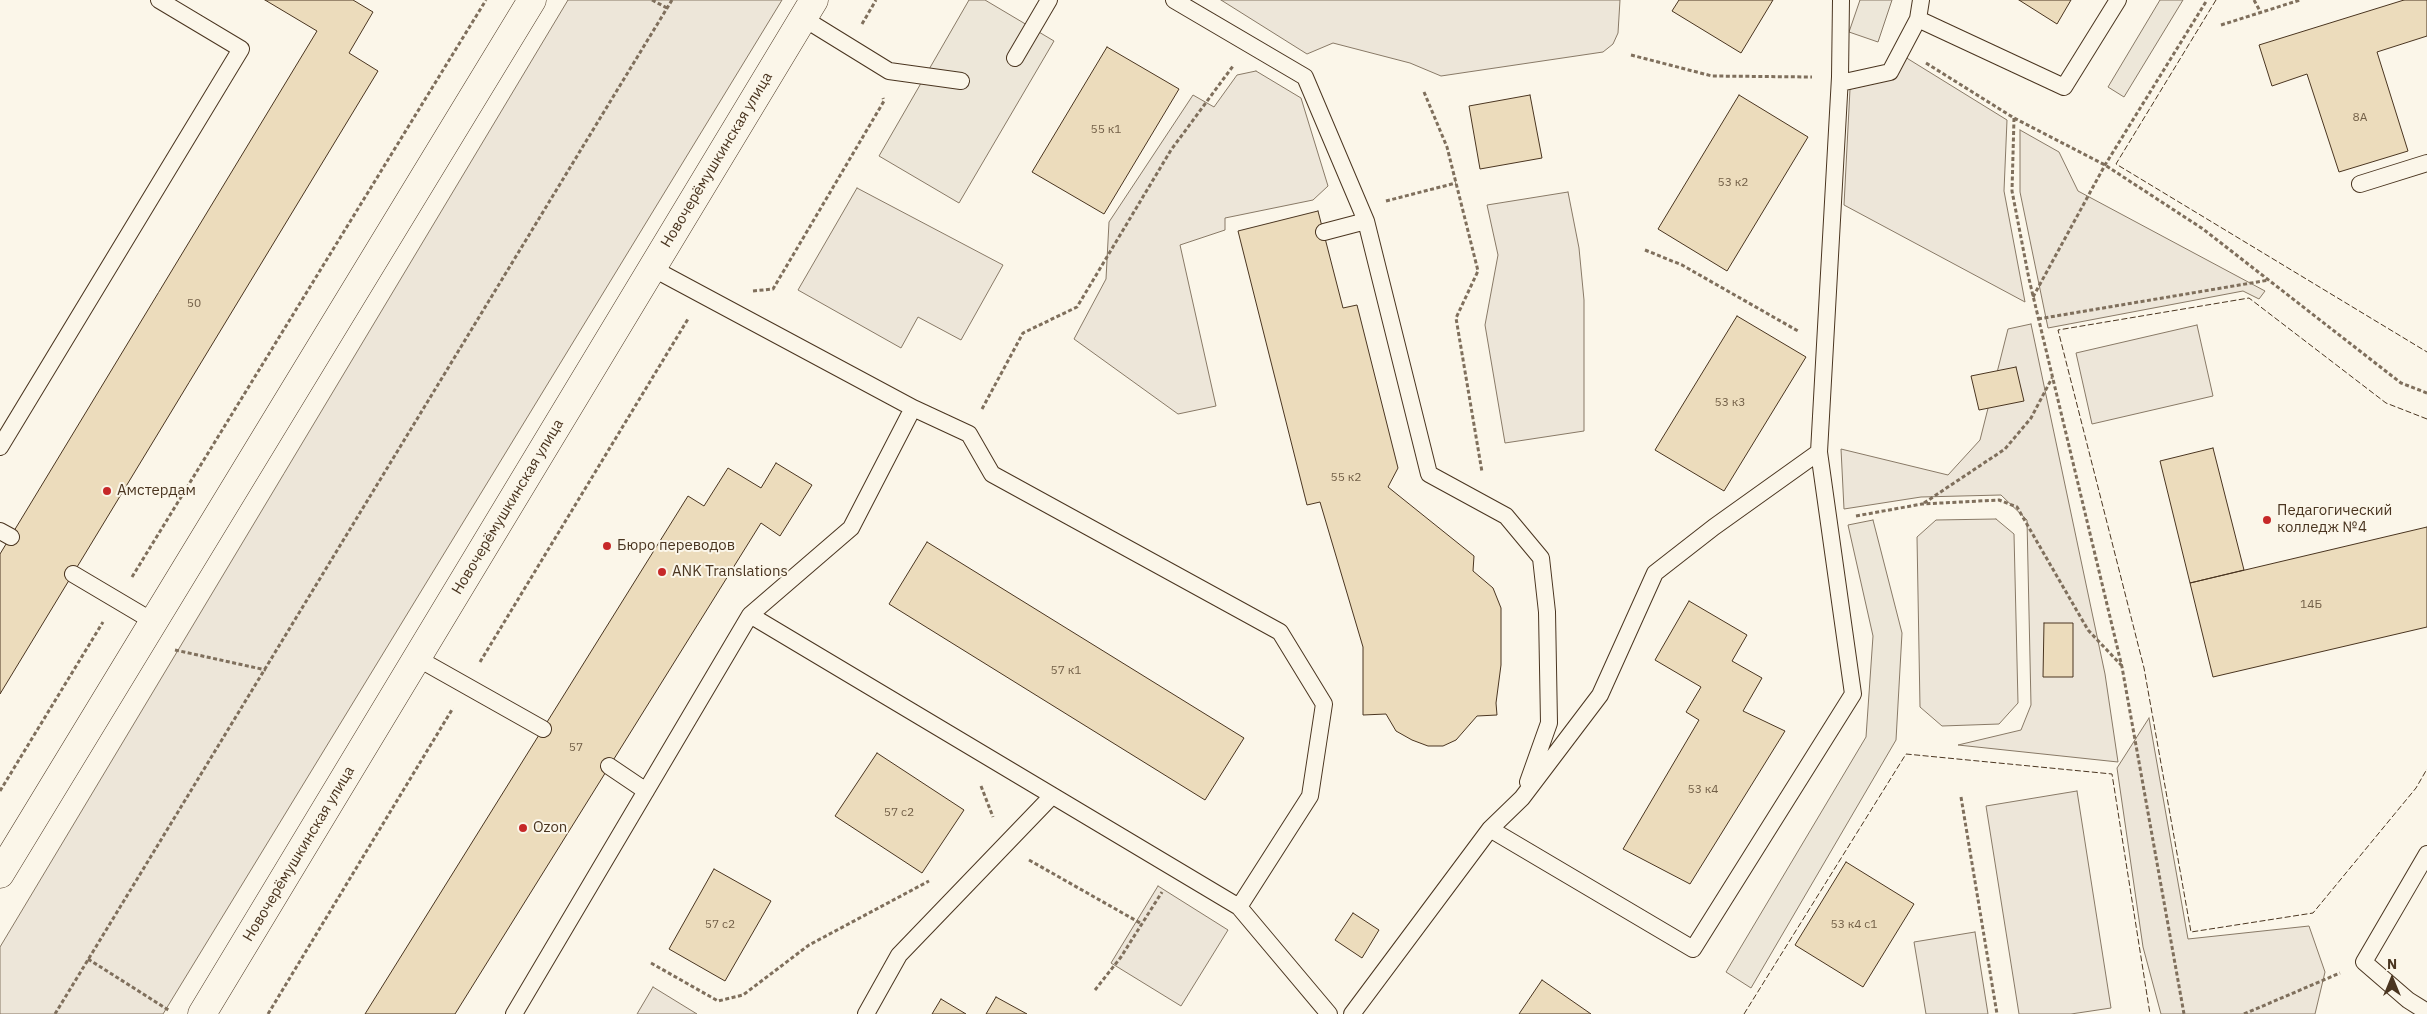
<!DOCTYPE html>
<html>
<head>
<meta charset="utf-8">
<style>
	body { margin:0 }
	#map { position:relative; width:2427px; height:1014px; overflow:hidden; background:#fbf6e9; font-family:"IBM Plex Sans",sans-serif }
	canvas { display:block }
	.north { position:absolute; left:2367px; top:954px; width:50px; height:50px; -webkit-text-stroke:4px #fbf6e9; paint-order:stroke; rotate:0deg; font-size:14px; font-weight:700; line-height:20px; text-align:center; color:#4a3520 }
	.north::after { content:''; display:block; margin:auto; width:18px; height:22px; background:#4a3520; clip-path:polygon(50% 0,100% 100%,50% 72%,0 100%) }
</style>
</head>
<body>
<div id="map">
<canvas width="2427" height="1014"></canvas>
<div class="north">N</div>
</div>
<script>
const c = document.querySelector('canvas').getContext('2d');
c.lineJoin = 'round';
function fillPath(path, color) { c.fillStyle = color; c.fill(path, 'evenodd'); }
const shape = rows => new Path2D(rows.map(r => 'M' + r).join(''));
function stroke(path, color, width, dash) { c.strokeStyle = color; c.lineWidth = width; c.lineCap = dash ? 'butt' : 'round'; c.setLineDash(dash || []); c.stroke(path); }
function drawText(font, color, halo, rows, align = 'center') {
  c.font = font + ' "IBM Plex Sans",sans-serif'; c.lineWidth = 4; c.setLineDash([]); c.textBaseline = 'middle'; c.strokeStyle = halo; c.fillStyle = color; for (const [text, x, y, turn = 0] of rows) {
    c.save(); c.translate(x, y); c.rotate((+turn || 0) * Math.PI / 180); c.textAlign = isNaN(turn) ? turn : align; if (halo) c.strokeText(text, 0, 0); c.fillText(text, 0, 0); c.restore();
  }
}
const green = shape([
	[568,0,782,0,163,1014,0,1014,0,947,568,0],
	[1221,0,1620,0,1618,33,1613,44,1603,52,1441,76,1410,63,1333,43,1307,54,1221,0],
	[1905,57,2007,120,2004,191,2025,302,1844,205,1850,89,1894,79,1905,57],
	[1256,71,1301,98,1328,186,1313,200,1225,218,1225,230,1180,245,1216,406,1178,414,1074,339,1106,279,1109,222,1193,95,1214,107,1237,75,1256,71],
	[2020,130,2059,152,2078,191,2265,291,2259,299,2243,291,2048,328,2020,192,2020,130],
	[857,188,1003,265,961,340,918,317,901,348,798,290,857,188],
	[1568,192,1579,248,1584,300,1584,431,1505,443,1485,325,1498,255,1487,205,1568,192],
	[2031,324,2105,674,2118,762,1958,745,2021,730,2031,705,2027,520,2001,495,1921,497,1844,509,1841,449,1948,475,1980,440,2008,329,2031,324],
	[2197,325,2213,396,2092,424,2076,353,2197,325],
	[1996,519,2014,534,2018,703,1999,724,1942,726,1920,707,1917,537,1936,520,1996,519],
	[2149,718,2188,939,2309,926,2325,972,2315,1014,2161,1014,2143,947,2117,768,2149,718],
	[2077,791,2111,1008,2071,1014,2019,1014,1986,806,2077,791],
	[1158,886,1228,930,1181,1006,1111,963,1158,886],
	[1975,932,1988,1014,1926,1014,1914,942,1975,932],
	[653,987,697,1014,637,1014,653,987]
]);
fillPath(green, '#ede6d9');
stroke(green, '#887966', 1);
const parking = shape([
	[969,0,985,0,1054,41,959,203,879,156,969,0],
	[1860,0,1892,0,1878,42,1849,32,1860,0],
	[2160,0,2183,0,2124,97,2108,87,2160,0],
	[1873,520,1902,633,1896,740,1751,988,1726,972,1866,737,1873,636,1848,525,1873,520]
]);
fillPath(parking, '#ede7d9');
stroke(parking, '#887966', 1);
const building = shape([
	[265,0,353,0,373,12,349,53,378,71,0,694,0,554,317,31,265,0],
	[1679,0,1773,0,1741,53,1672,11,1679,0],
	[2019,0,2071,0,2057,24,2019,0],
	[2404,0,2427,0,2427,36,2377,52,2408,151,2339,172,2307,74,2272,86,2259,45,2404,0],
	[1107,47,1179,89,1104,214,1032,172,1107,47],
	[1530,95,1542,158,1480,169,1469,106,1530,95],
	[1739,95,1808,137,1727,271,1658,229,1739,95],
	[1318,211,1343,308,1357,305,1398,468,1388,487,1474,556,1473,571,1493,588,1501,608,1501,665,1496,703,1497,715,1477,716,1456,740,1443,746,1428,746,1412,740,1396,731,1386,714,1363,715,1363,647,1320,502,1307,505,1238,231,1318,211],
	[1737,316,1806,357,1724,491,1655,450,1737,316],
	[2016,367,2024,401,1979,410,1971,376,2016,367],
	[2213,448,2244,570,2190,583,2160,461,2213,448],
	[776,463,812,485,780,536,761,523,455,1014,365,1014,688,496,704,506,728,468,761,488,776,463],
	[2427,527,2427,627,2213,677,2190,583,2427,527],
	[927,542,1244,738,1205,800,889,604,927,542],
	[1689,601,1747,635,1732,661,1762,678,1743,711,1785,731,1690,884,1623,849,1699,720,1686,712,1701,687,1655,660,1689,601],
	[2044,623,2073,623,2073,677,2043,677,2044,623],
	[877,753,964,810,922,873,835,816,877,753],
	[1846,862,1914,904,1863,987,1795,945,1846,862],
	[714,869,771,901,725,981,669,949,714,869],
	[1353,913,1379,930,1362,958,1335,940,1353,913],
	[1542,980,1591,1014,1519,1014,1542,980],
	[996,997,1027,1014,986,1014,996,997],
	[941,999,966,1014,932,1014,941,999]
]);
fillPath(building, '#ecdcbc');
stroke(building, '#4a3520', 1);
const lane = shape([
	[1174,0,1305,77,1366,221],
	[803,18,889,71,961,81],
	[1918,19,2064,87,2118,0],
	[1015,58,1049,0],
	[1840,83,1890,72,1918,19,1921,0],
	[2360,184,2427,163],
	[1324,232,1366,221,1429,474,1506,516,1541,558,1547,612,1549,723,1528,782],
	[652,268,913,408,851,528,750,615],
	[913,408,969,434,992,474,1280,632,1324,704,1310,796,1239,907],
	[0,447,241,49,159,0],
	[0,531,11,537],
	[73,574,154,622],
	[417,658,543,729],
	[609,766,646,791],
	[1490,829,1693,949,1853,694,1819,452],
	[2427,854,2364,962,2408,1000,2427,1012],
	[514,1014,750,615,1239,907,1329,1014],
	[866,1014,899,955,1052,796],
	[1352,1014,1490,829,1522,798,1600,695,1655,573,1714,527,1819,452,1840,77,1841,0]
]);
const secondary = shape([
	[0,874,532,0],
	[202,1014,814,0]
]);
stroke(lane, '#4a3520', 18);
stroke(secondary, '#4a3520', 29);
stroke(shape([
	[652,0,667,8],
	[2254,0,2261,13],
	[862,24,876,0],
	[2221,25,2300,0],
	[1631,55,1712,76,1812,77],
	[1926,63,2014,118,2105,165,2203,229,2401,383,2427,393],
	[1424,92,1447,147,1478,271,1456,318,1482,472],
	[2014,118,2012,191,2029,279,2122,667,2184,1014],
	[1386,201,1456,183],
	[1645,250,1682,265,1798,331],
	[753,291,773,289,884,101,883,98],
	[2033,297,2105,165,2207,0],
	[2038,319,2269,280],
	[982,409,1023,333,1077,307,1171,150,1233,66],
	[1924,503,2005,449,2031,418,2052,378],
	[1856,516,1922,504,1999,500,2017,507,2088,630,2121,665],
	[132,577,486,0],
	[175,650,266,670],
	[480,662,688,319],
	[981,786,993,817],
	[0,791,103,622],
	[1961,797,1997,1014],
	[1029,860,1142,924],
	[88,959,170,1011],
	[651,963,718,1001,743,995,809,945,929,881],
	[1095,990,1121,957,1162,892],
	[55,1014,672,0],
	[268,1014,453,708],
	[2244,1014,2340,973]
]), '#7f6f5c', 3, [4, 2.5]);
stroke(lane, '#fbf6e9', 16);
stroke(secondary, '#fbf6e9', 28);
stroke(shape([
	[2216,0,2116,164,2427,352],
	[2427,419,2386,403,2249,298,2058,330,2144,668,2191,932,2313,913,2416,788,2427,769],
	[1744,1014,1906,754,2112,774,2150,1014]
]), '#4a3520', 1, [6, 2.5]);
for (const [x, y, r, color] of [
	[107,491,5,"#c62828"],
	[2267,520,5,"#c62828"],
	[607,546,5,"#c62828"],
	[662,572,5,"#c62828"],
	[523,828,5,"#c62828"]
]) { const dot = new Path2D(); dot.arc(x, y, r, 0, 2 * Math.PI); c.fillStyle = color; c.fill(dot); stroke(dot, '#fbf6e9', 2); }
drawText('12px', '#725f47', null, [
	["8А",2360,118],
	["55 к1",1106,130],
	["53 к2",1733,183],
	["50",194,304],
	["53 к3",1730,403],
	["55 к2",1346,478],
	["14Б",2311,605],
	["57 к1",1066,671],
	["57",576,748],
	["53 к4",1703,790],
	["57 с2",899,813],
	["57 с2",720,925],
	["53 к4 с1",1854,925]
]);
drawText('15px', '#4a3520', '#fbf6e9', [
	["Новочерёмушкинская улица",717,160,-59],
	["Новочерёмушкинская улица",508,507,-59],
	["Новочерёмушкинская улица",299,854,-59]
]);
drawText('15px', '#4a3520', '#fbf6e9', [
	["Амстердам",117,491],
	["Педагогический",2277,511],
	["колледж №4",2277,528],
	["Бюро переводов",617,546],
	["ANK Translations",672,572],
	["Ozon",533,828]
], 'left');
</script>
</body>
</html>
